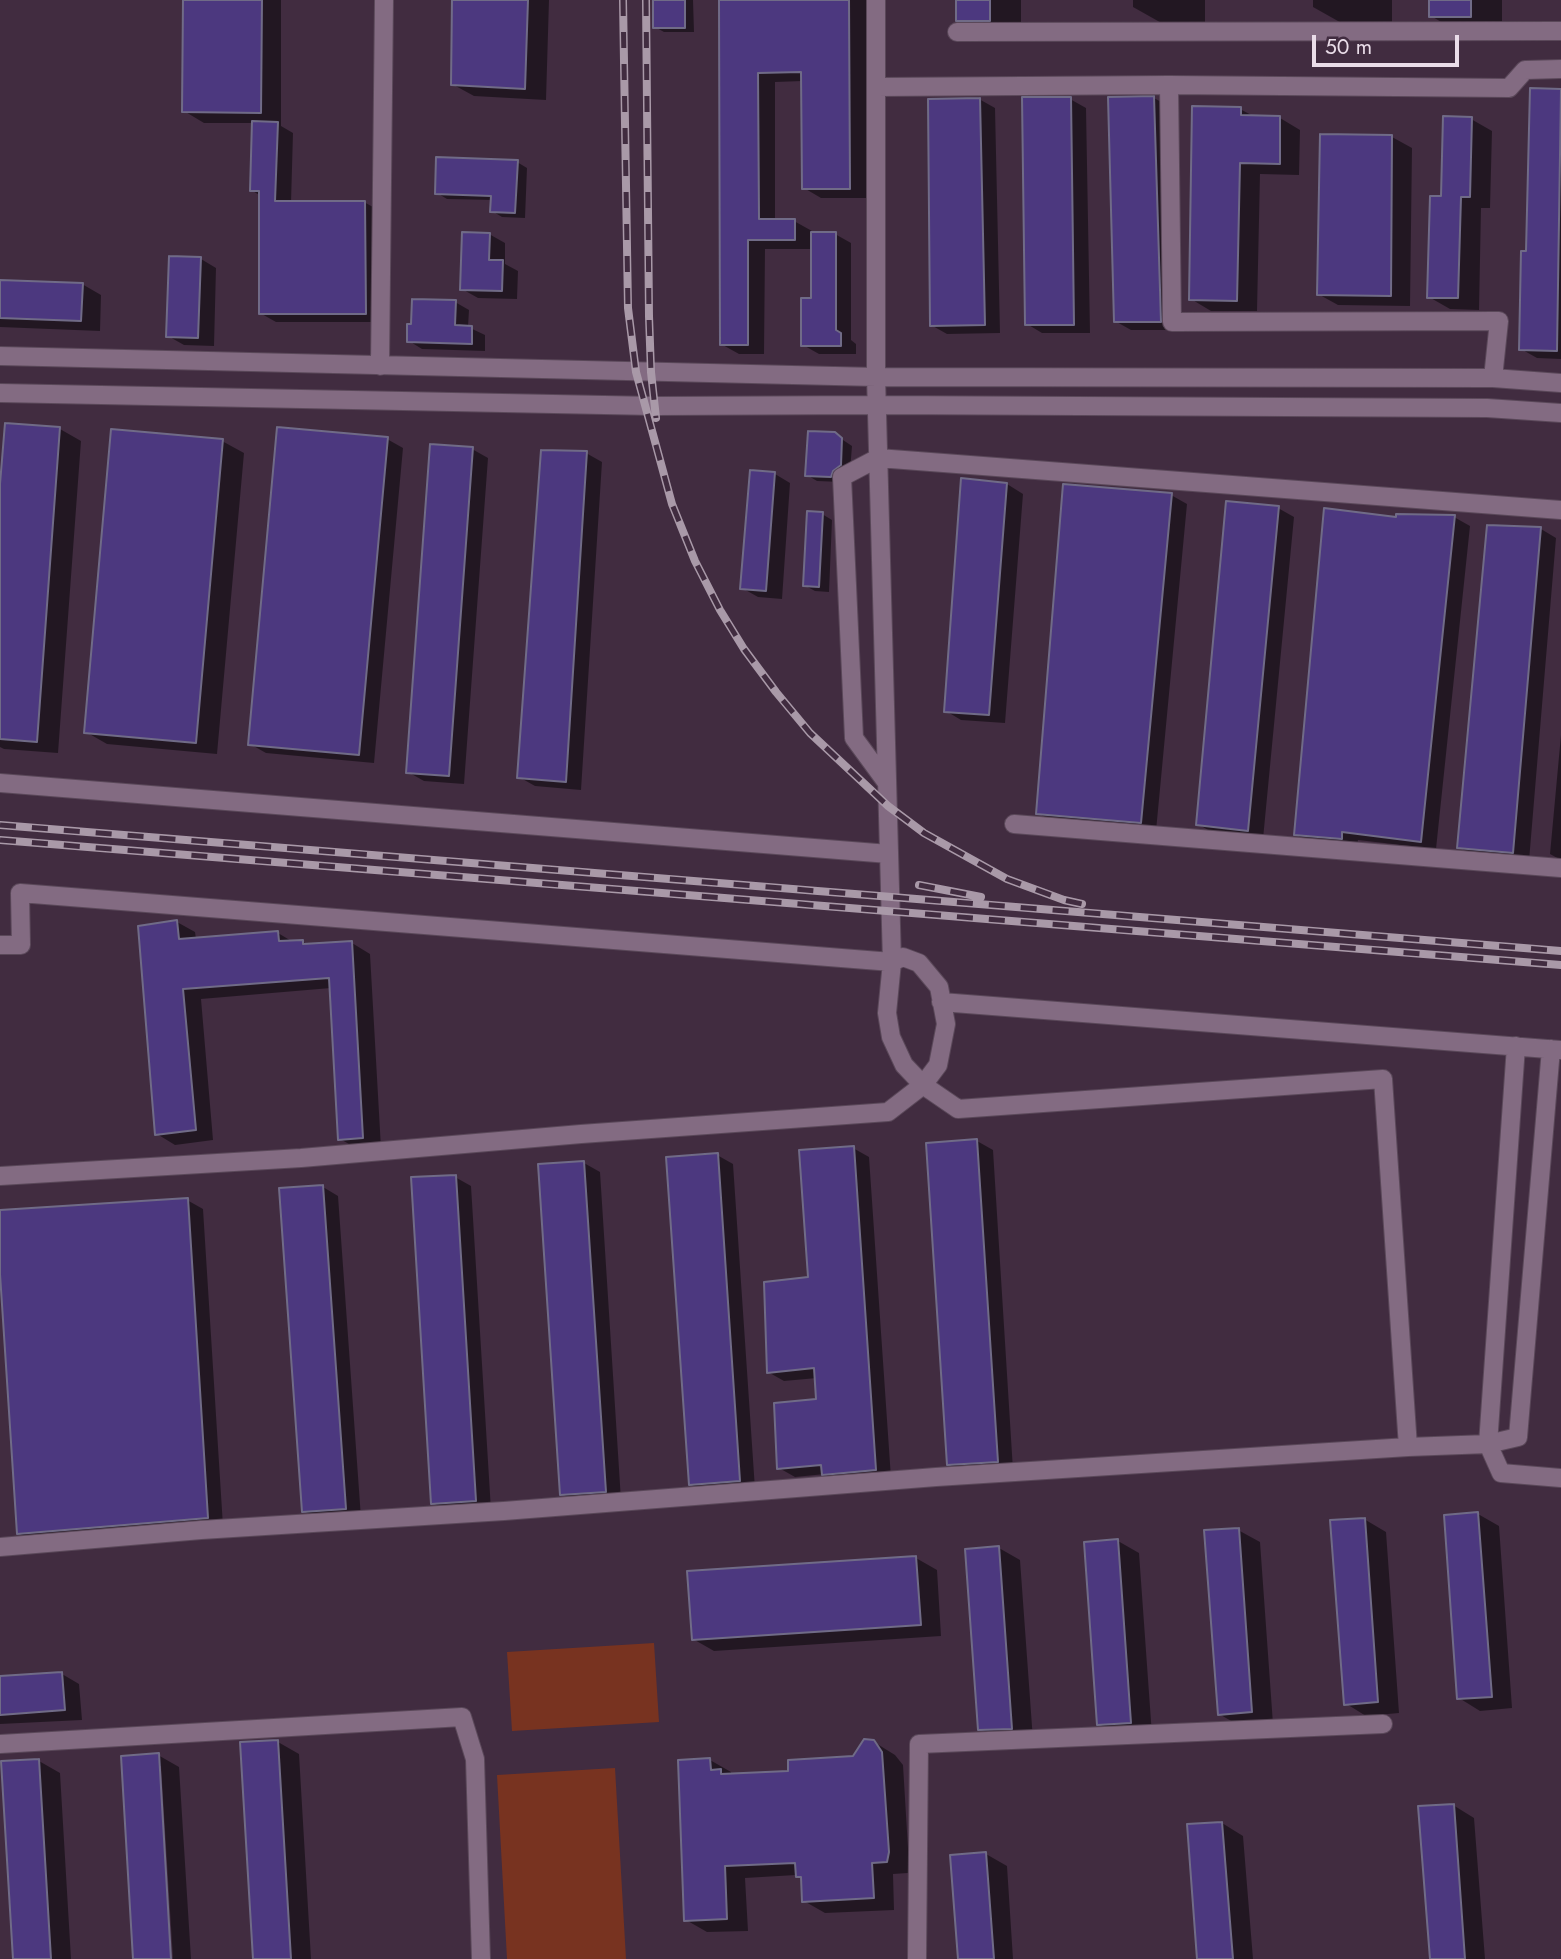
<!DOCTYPE html>
<html>
<head>
<meta charset="utf-8">
<style>
	body { margin:0 }
	#map { position:relative; width:1561px; height:1959px; overflow:hidden; background:#412c40; font-family:Jost,sans-serif }
	canvas { display:block }
	.scale { position:absolute; left:1312px; top:35px; width:147px; height:32px; box-sizing:border-box; border:4px solid #eadde9; border-top:0; padding-left:9px; font-size:21px; line-height:24px; white-space:nowrap; color:#eadde9; -webkit-text-stroke:5px #412c40; paint-order:stroke }
</style>
</head>
<body>
<div id="map">
<canvas width="1561" height="1959"></canvas>
<div class="scale">50 m</div>
</div>
<script>
const c = document.querySelector('canvas').getContext('2d');
c.lineJoin = 'round';
function fillPath(path, color) { c.fillStyle = color; c.fill(path, 'evenodd'); }
const shape = rows => new Path2D(rows.map(r => 'M' + r).join(''));
function stroke(path, color, width, dash) { c.strokeStyle = color; c.lineWidth = width; c.lineCap = dash ? 'butt' : 'round'; c.setLineDash(dash || []); c.stroke(path); }
fillPath(shape([
	[654,1643,659,1722,512,1731,507,1652],
	[615,1768,626,1959,507,1959,497,1775]
]), '#783320');
fillPath(shape([
	[185,0,281,0,281,126,293,133,291,203,364,202,380,211,381,322,276,322,260,313,261,196,251,190,254,123,204,123,184,111],
	[454,0,549,0,546,100,474,96,452,84],
	[654,0,693,0,694,32,664,32,655,27],
	[720,0,866,0,867,198,821,198,804,188,803,81,775,82,775,221,794,221,812,231,812,234,835,234,851,243,851,340,856,344,856,354,819,354,803,345,813,300,813,249,765,249,764,354,739,354,721,344],
	[958,0,1021,0,1021,38,990,38,958,20],
	[1133,0,1205,0,1205,25,1165,25,1133,7],
	[1313,0,1392,0,1392,25,1345,25,1313,7],
	[1430,0,1502,0,1502,34,1462,34,1431,16],
	[1532,90,1561,90,1561,359,1537,358,1521,349,1528,253],
	[1154,98,1170,107,1176,330,1131,330,1115,321],
	[979,99,995,108,1000,333,947,334,931,325],
	[1070,99,1086,108,1090,333,1042,333,1027,324],
	[1240,109,1255,117,1280,118,1300,130,1299,175,1260,174,1257,311,1211,311,1191,299],
	[1471,119,1492,131,1490,208,1481,208,1479,310,1450,309,1429,297,1442,198],
	[1392,137,1412,148,1410,306,1338,305,1318,294],
	[517,162,527,168,525,218,502,217,492,211,493,200,447,199,437,193],
	[489,234,505,243,505,264,518,271,517,299,478,298,462,289],
	[201,259,216,268,214,346,184,345,168,336],
	[0,281,82,284,101,295,100,331,0,327],
	[455,302,469,310,468,327,485,335,485,351,422,349,409,341],
	[60,429,81,441,58,753,4,749,0,747,0,508],
	[834,434,852,446,850,471,841,482,817,481,807,475],
	[387,439,403,448,374,763,266,753,250,744],
	[222,441,244,453,217,754,107,744,86,732],
	[472,449,488,458,464,784,424,781,408,772],
	[586,453,602,462,581,790,535,786,519,777],
	[775,474,790,483,782,599,758,597,742,588],
	[1007,484,1023,494,1005,723,961,720,946,711],
	[1171,495,1187,504,1156,831,1053,822,1038,813],
	[1278,508,1294,517,1263,839,1213,833,1198,824],
	[822,514,832,520,829,592,815,591,804,585],
	[1454,517,1470,526,1436,849,1358,840,1357,847,1311,843,1295,834,1397,519],
	[1541,529,1556,538,1529,861,1474,856,1459,847],
	[1561,735,1561,860,1550,854],
	[177,922,195,932,196,939,278,933,293,942,302,941,310,946,352,943,370,954,381,1148,358,1149,340,1139,331,988,201,999,213,1140,175,1145,157,1134],
	[977,1141,993,1150,1013,1470,964,1473,948,1464],
	[853,1148,869,1157,891,1478,839,1483,825,1474,795,1477,779,1468,818,1401,817,1378,784,1381,768,1372,810,1279],
	[717,1155,733,1164,755,1489,706,1493,690,1484],
	[584,1163,600,1172,621,1500,578,1503,562,1494],
	[455,1177,471,1186,491,1510,448,1512,433,1503],
	[323,1187,338,1196,361,1518,320,1520,304,1511],
	[187,1200,203,1209,223,1526,34,1542,18,1533,0,1247,0,1212],
	[1478,1514,1499,1526,1512,1708,1480,1711,1459,1698],
	[1364,1519,1386,1532,1399,1713,1366,1716,1345,1703],
	[1238,1530,1260,1542,1273,1724,1240,1726,1219,1714],
	[1118,1541,1139,1553,1152,1735,1120,1736,1099,1724],
	[999,1548,1020,1560,1033,1740,1001,1741,980,1729],
	[916,1558,937,1570,941,1636,714,1651,693,1639],
	[62,1674,79,1684,82,1720,0,1724,0,1678],
	[278,1742,299,1754,311,1959,255,1959],
	[874,1742,895,1755,903,1765,909,1865,908,1873,893,1874,894,1910,825,1913,804,1901,803,1879,796,1875,745,1878,748,1931,707,1932,686,1920,710,1760,731,1772,731,1776,790,1773,854,1758],
	[158,1755,179,1767,191,1959,173,1959,161,1766,158,1766,169,1959,135,1959],
	[39,1761,60,1773,71,1959,15,1959],
	[1453,1805,1474,1818,1485,1959,1432,1959],
	[1222,1823,1243,1836,1253,1959,1199,1959],
	[986,1854,1007,1866,1013,1959,960,1959]
]), '#0007');
const building = shape([
	[183,0,262,0,261,113,182,112,183,0],
	[452,0,528,0,525,89,451,85,452,0],
	[653,0,685,0,685,28,653,28,653,0],
	[719,0,849,0,850,189,802,189,801,72,758,73,759,219,795,219,795,240,748,240,748,345,720,345,719,0],
	[956,0,990,0,990,21,956,21,956,0],
	[1429,0,1471,0,1471,17,1429,17,1429,0],
	[1530,88,1561,89,1557,351,1519,350,1521,251,1526,251,1530,88],
	[1154,96,1161,322,1114,322,1108,97,1154,96],
	[1022,97,1071,97,1074,325,1025,325,1022,97],
	[980,98,985,325,930,326,928,99,980,98],
	[1192,106,1241,107,1241,115,1280,116,1280,164,1240,163,1237,301,1189,300,1192,106],
	[1443,116,1472,117,1470,197,1461,197,1458,298,1427,298,1430,196,1441,196,1443,116],
	[252,121,278,122,275,201,365,201,366,314,259,314,259,191,250,191,252,121],
	[1320,134,1392,135,1391,296,1317,295,1320,134],
	[436,157,518,160,515,213,490,212,491,196,435,194,436,157],
	[462,232,490,233,489,260,503,260,502,291,460,290,462,232],
	[811,232,836,232,836,330,841,333,841,346,801,346,801,298,811,298,811,232],
	[169,256,201,257,198,338,166,337,169,256],
	[0,280,83,283,81,321,0,318,0,280],
	[412,299,456,300,455,325,472,326,472,344,407,342,407,324,411,324,412,299],
	[5,423,60,427,37,742,0,739,0,484,5,423],
	[277,427,388,437,359,755,248,745,277,427],
	[111,429,223,439,196,743,84,733,111,429],
	[808,431,835,432,842,438,841,465,833,471,831,477,805,476,808,431],
	[430,444,473,447,449,776,406,773,430,444],
	[541,450,587,451,566,782,517,778,541,450],
	[750,470,775,472,766,591,740,589,750,470],
	[961,478,1007,483,989,715,944,712,961,478],
	[1063,484,1172,493,1141,823,1036,814,1063,484],
	[1226,501,1279,506,1248,831,1196,825,1226,501],
	[1324,508,1396,517,1396,514,1455,515,1421,842,1342,832,1342,839,1294,835,1324,508],
	[807,511,823,512,819,587,803,586,807,511],
	[1487,525,1541,527,1513,853,1457,848,1487,525],
	[177,920,179,939,278,931,279,941,303,940,303,944,352,941,363,1138,338,1140,329,978,183,989,196,1130,155,1135,138,926,177,920],
	[977,1139,998,1462,947,1465,926,1143,977,1139],
	[854,1146,876,1470,822,1475,821,1465,777,1469,774,1403,816,1399,814,1368,767,1373,764,1282,808,1277,799,1150,854,1146],
	[718,1153,740,1481,689,1485,666,1157,718,1153],
	[584,1161,606,1492,560,1495,538,1164,584,1161],
	[456,1175,476,1501,431,1504,411,1177,456,1175],
	[323,1185,346,1509,302,1512,279,1188,323,1185],
	[188,1198,208,1518,17,1534,0,1274,0,1210,188,1198],
	[1478,1512,1492,1697,1457,1699,1444,1515,1478,1512],
	[1365,1518,1378,1702,1344,1705,1330,1520,1365,1518],
	[1239,1528,1252,1712,1218,1715,1204,1530,1239,1528],
	[1118,1539,1131,1723,1097,1725,1084,1542,1118,1539],
	[999,1546,1012,1729,978,1730,965,1549,999,1546],
	[916,1556,921,1625,692,1640,687,1571,916,1556],
	[62,1672,65,1710,0,1715,0,1676,62,1672],
	[864,1739,874,1740,882,1752,889,1852,887,1862,872,1863,874,1898,802,1902,801,1877,796,1877,795,1863,725,1866,727,1919,684,1921,678,1760,710,1758,711,1770,721,1769,721,1774,788,1771,788,1760,853,1756,864,1739],
	[278,1740,291,1959,253,1959,240,1742,278,1740],
	[159,1753,171,1959,133,1959,121,1756,159,1753],
	[39,1759,51,1959,13,1959,1,1761,39,1759],
	[1454,1804,1465,1959,1430,1959,1418,1806,1454,1804],
	[1222,1822,1233,1959,1197,1959,1187,1824,1222,1822],
	[986,1852,994,1959,958,1959,950,1855,986,1852]
]);
fillPath(building, '#4c387f');
stroke(building, '#706b87', 2);
const minor = shape([
	[957,32,1561,31],
	[1169,85,1509,88,1525,70,1561,69],
	[876,87,1169,85,1172,322,1499,321,1493,378],
	[0,356,876,377,1493,378,1561,383],
	[380,366,384,0],
	[0,393,654,406,877,405,1487,408,1561,413],
	[0,783,889,854],
	[887,783,854,738,842,477,878,458,1561,510],
	[1014,824,1561,868],
	[0,945,21,945,20,893,892,962,903,957,919,963,939,987,946,1024,938,1065,923,1085,904,1065,891,1037,887,1013,892,962,876,377,876,0],
	[941,1002,1561,1050],
	[1551,1049,1518,1437,1488,1444,1501,1473,1561,1478],
	[0,1176,301,1158,581,1134,888,1112,923,1085,958,1109,1383,1079,1408,1447,1488,1444,1516,1046],
	[0,1547,201,1530,504,1511,936,1477,1408,1447],
	[0,1744,462,1717,475,1759,481,1959],
	[917,1959,919,1744,1383,1724]
]);
stroke(minor, '#5a4859', 20);
stroke(minor, '#836b82', 18);
const rail = shape([
	[623,0,628,308,636,372,672,504,695,561,720,610,744,649,776,692,810,733,888,806,924,833,1007,879,1064,900,1082,904],
	[646,0,649,316,651,372,656,418],
	[0,825,1561,951],
	[0,840,1561,965],
	[919,885,981,897]
]);
stroke(rail, '#a999a8', 8);
stroke(rail, '#412c40', 5, [16]);
</script>
</body>
</html>
